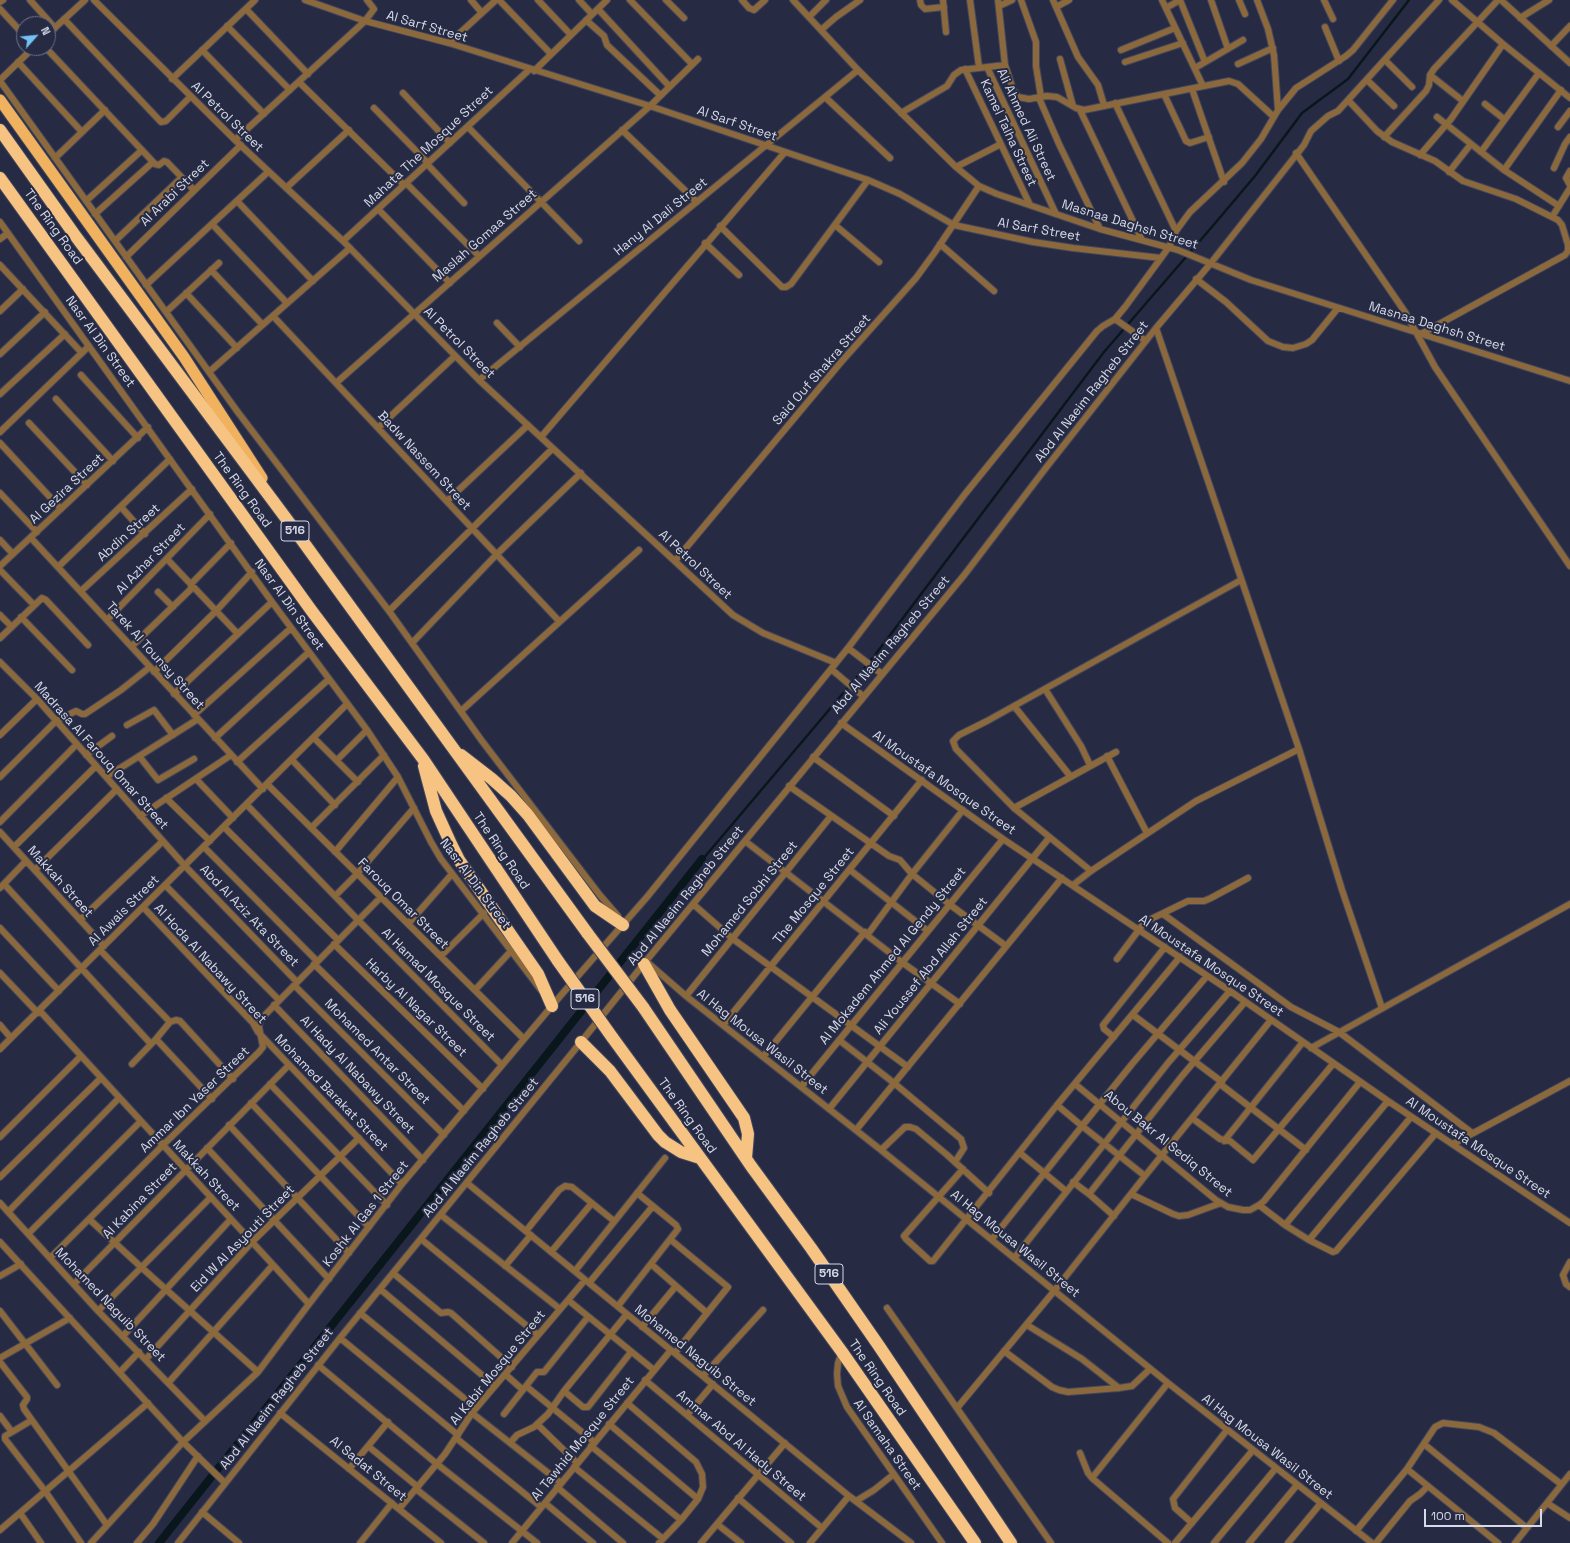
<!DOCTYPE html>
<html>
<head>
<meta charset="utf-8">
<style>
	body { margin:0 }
	#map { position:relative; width:1570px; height:1543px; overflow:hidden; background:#262b43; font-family:"Space Grotesk",sans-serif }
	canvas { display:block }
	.north { position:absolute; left:16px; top:16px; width:40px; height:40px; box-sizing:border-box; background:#262b43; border:1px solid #6c7185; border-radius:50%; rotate:63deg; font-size:11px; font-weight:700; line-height:16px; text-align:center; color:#d5d9e9 }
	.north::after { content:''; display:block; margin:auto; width:14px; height:18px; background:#75c0f6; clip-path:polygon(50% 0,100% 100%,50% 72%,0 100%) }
	.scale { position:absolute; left:1424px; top:1509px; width:118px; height:18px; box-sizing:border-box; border:2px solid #d5d9e9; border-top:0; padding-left:5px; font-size:12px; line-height:14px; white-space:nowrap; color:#d5d9e9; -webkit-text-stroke:3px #262b43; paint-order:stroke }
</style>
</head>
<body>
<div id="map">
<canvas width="1570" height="1543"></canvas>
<div class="north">N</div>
<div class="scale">100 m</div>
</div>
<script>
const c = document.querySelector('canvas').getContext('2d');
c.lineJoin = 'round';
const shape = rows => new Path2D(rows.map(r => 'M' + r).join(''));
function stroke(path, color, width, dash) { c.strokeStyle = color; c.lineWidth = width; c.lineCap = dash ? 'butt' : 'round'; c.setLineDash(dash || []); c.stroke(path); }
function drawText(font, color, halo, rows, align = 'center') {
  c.font = font + ' "Space Grotesk",sans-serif'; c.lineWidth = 4; c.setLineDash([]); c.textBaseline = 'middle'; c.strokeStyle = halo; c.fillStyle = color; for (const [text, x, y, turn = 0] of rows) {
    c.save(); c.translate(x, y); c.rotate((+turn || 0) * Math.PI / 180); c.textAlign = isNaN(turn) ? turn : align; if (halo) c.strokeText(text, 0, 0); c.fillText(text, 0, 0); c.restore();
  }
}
stroke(shape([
	[697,866,872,659,1104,352,1211,228,1255,176,1302,113,1348,79,1409,0]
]), '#09171c', 2.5);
stroke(shape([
	[159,1543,702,859]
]), '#09171c', 8);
const minor = shape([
	[30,0,55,28],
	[94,0,235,140,343,241,479,380,733,615,763,633,836,663],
	[305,0,365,21,449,43,650,106,868,180,900,194,954,225,1033,242,1073,248,1161,258],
	[471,0,482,13],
	[499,0,551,54],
	[538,0,571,35],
	[579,0,592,14],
	[630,0,692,64],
	[666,0,684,18],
	[742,0,749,8,754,10,765,0],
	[793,0,858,70,956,167,979,186,997,194,1100,229,1178,250,1251,280,1570,381],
	[920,0,921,5,925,9,944,7],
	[943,0,946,32],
	[970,0,979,67],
	[998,0,1005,65,1013,89,1018,97,1029,99,1047,96,1057,97,1076,108,1084,110,1229,81,1238,84,1274,117],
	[1021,0,1036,42,1036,66,1041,97],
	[1053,0,1078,57,1098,85,1104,105],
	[1162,0,1203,86],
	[1180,0,1205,62],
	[1211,0,1228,49],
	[1239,0,1245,14],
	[1257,0,1268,29,1274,55,1278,110],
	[1324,0,1333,19],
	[1452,0,1503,44,1570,98],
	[1501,0,1570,63],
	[0,2,3,0],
	[999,6,1012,0],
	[1056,7,1069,0],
	[1166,8,1180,0],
	[0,9,24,35],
	[246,9,308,74],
	[598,9,669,86],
	[809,17,826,0],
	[1520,18,1549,0],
	[64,19,161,122,166,121,190,97],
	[586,20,604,36,607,45,660,95],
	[227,26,290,90],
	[1325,27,1339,61],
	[821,30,836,17,860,0],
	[48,34,85,0],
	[449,43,496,0],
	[1551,46,1570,26],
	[46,48,155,164,159,165,164,161,167,162,194,190],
	[202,50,264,114],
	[1121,50,1175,28],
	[1060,59,1073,106],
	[1385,60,1412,87],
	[18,62,82,132],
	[1125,62,1183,43],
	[1238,64,1273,48],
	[987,67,1056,214],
	[1195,68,1243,40],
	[965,69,1030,205],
	[534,71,607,0],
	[1430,75,1463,101],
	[172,79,255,0],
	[0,80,33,48],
	[1367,80,1394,106],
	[0,81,237,411,389,611,482,741,599,894,618,916],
	[299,82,404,185],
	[1192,89,1224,182],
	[403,93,450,143],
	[1164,94,1186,141,1190,143,1209,137],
	[825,97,890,158],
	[1039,98,1059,144,1100,229],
	[1348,100,1377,131,1392,142,1435,161,1463,181,1516,199,1558,220,1562,225,1568,245,1568,251,1565,255,1421,334],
	[1115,103,1176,231],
	[1485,104,1504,119],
	[374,108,428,163],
	[1080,110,1142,240],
	[901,113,947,86,954,75,961,70,1005,65],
	[1437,117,1504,170,1559,206],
	[468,127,579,241],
	[1558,127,1570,111],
	[622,130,697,202],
	[1384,137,1426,91,1429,85,1430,75,1434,69,1498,0],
	[235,140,365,21,374,9,367,0],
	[1481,152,1539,73],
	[1296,153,1405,312,1435,367,1570,566],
	[1420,155,1451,119,1503,44],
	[55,158,105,110],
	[427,164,464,203],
	[956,167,1001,144],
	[1554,168,1565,144,1570,137],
	[1504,170,1561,90],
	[1570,171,1566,178,1570,185],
	[1449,172,1471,144],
	[406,183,479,256],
	[286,188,349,130],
	[86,201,142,150],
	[237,201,313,281],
	[378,209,450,283],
	[95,214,153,162],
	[1552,217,1570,188],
	[0,222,272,602,367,730,398,777,431,842,441,859,541,990],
	[212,224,287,303],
	[835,225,879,262],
	[720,226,782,287,786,287,791,284,868,180],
	[0,239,8,233],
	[115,241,181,178],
	[343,241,530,69],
	[705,243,739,275],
	[940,244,994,291],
	[126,257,241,145],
	[0,265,82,353],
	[211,270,262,324],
	[1196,279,1226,302,1268,341,1283,347,1293,348,1306,344,1312,340,1338,308],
	[146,285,268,172],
	[186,293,237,348],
	[0,311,23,289],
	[166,312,219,263],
	[273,316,559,621],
	[1115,319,1146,341],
	[497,323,520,347],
	[1156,328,1299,749,1342,890,1382,1008],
	[0,354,45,312],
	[209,372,350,248],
	[81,375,138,438],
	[479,380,858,70],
	[336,383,650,106,698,59],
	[0,394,65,334],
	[56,399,113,461],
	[29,423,87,485],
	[378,428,455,356],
	[0,432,89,346],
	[541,437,785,152],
	[0,443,61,509],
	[0,493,37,532],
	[447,501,528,425],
	[121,507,145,534],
	[31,538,263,789],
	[0,540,13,554],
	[167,559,238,634],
	[675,561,842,361,916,278,935,252,979,186],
	[0,566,148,427],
	[58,567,170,459],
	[0,570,34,605],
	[81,591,192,489],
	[158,592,173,607],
	[389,611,552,449],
	[0,615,12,627],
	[21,617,72,670],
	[107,620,210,514],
	[0,638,42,598,46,600,88,645],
	[412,643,497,554,581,473],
	[132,646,191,589,191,584,231,543],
	[848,648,882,674],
	[0,662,37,699,185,866,297,982],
	[831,669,863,696],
	[154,672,216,611,252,572],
	[1045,689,1081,746,1090,765],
	[174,694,272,602],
	[1014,706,1071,777],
	[461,711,639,550],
	[194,715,291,628],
	[841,723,1003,839,1230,991,1388,1101,1570,1223],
	[127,725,154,710,173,735],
	[0,735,37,699],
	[215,738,309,652],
	[314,738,358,782],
	[86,755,112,736],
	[139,756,158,780,194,759],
	[1107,756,1147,833],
	[813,757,894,816],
	[292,760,335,805],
	[337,760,367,730],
	[237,762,329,679],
	[0,777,56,721,76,711,82,714,85,714,121,690,150,667],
	[106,777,198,719],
	[196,779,233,818],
	[267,784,524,1039],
	[789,786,889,856,900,860,912,874,949,904,1006,946],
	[166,798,210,841],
	[247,805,358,920,502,1065],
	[1014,808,1116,752],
	[140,816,231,755],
	[0,822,77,744],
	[224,827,338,940],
	[311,828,384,755],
	[0,832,104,946],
	[745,841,903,963,960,1004],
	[14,847,96,766],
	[204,847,317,961],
	[335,852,398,777],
	[35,870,117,789],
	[850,870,928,931],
	[1091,871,1014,808,956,749,953,741,959,735,987,721,1241,580],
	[4,884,151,1044],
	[165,885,279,1000],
	[1073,885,1091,871,1196,801,1299,749],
	[0,888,26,861],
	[335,896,357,874,414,808],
	[693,904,733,939,908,1067],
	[143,907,253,1023,258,1032,402,1184],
	[1163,914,1291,1007,1339,1032,1472,1133],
	[80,920,163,841],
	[408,924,452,874],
	[0,928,59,991],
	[868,934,912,874,963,810],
	[334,944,483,1089],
	[100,950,170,1022,176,1020,180,1021,233,1079],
	[441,956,484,913],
	[1117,959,1144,923,1149,920,1188,901,1204,901,1211,898,1248,878],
	[647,962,686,996,881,1150,1168,1383,1372,1543],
	[314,964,464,1111],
	[0,973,38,1013],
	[294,985,444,1135],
	[475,990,511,951],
	[686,996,831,816],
	[274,1005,423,1160],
	[39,1010,309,1304],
	[1133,1015,1222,1082],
	[0,1025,11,1038],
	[723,1025,922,780],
	[1114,1037,1104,1029,1103,1025,1165,947],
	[156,1039,212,1099],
	[839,1040,894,1083,961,1139,964,1148,955,1162],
	[1311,1048,1570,904],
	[0,1049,347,704],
	[763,1057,865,932],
	[132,1064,156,1039,170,1022],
	[270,1084,387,1205],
	[1075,1084,1216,1200,1228,1207,1243,1210,1250,1210,1259,1205,1264,1201,1360,1082],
	[1220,1084,1306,1150],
	[801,1087,1003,839],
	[251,1103,369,1227],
	[829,1109,1049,838],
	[1192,1118,1220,1139,1230,1141,1253,1160,1333,1064],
	[229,1125,349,1253],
	[856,1130,1062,878],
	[0,1137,81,1056],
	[1224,1141,1303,1042],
	[1453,1144,1570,1081],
	[207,1148,329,1279],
	[881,1150,905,1127,910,1127,916,1129,946,1154,989,1193],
	[1020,1153,1066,1191],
	[963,1169,904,1236,906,1239,930,1261,933,1261,1057,1105],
	[1145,1176,1082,1126,1132,1064,1207,976],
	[0,1177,101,1078],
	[1073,1182,1089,1194,1114,1216],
	[467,1183,849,1496,911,1543],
	[1089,1194,1182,1076,1245,1002],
	[1131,1194,1173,1214,1179,1216,1188,1215,1221,1203],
	[0,1203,98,1311,205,1421],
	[1259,1205,1285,1225,1309,1240,1333,1252,1336,1251,1436,1133],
	[8,1212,119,1098],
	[441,1215,560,1309],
	[89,1219,141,1267,258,1372],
	[1285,1225,1388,1101],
	[526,1231,559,1190,565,1186,572,1187,614,1221],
	[28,1234,141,1121],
	[421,1239,538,1335],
	[992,1239,1082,1126,1057,1105,1180,957],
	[671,1240,728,1287,675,1353],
	[1309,1240,1411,1117],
	[0,1242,183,1442,225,1483],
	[551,1252,592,1203],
	[1015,1257,1168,1063,1230,991],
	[50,1258,163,1145,259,1052,263,1047,259,1027,260,1020,381,897],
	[1570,1262,1563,1275,1566,1284,1570,1287],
	[651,1264,707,1313],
	[505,1266,531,1235],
	[575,1271,665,1158],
	[393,1273,441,1313,448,1312,451,1313,512,1367],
	[0,1276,21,1264],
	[589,1283,653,1206],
	[74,1284,289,1065],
	[380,1289,495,1386],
	[568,1300,654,1370],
	[618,1306,678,1229,676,1225,637,1193],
	[887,1308,1051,1543],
	[0,1311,57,1385],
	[98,1311,211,1197],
	[360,1313,476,1408],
	[1027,1325,1082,1359,1119,1388],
	[642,1327,676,1286],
	[123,1336,231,1219],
	[340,1338,458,1435],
	[1004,1351,1052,1387,1059,1390,1068,1392,1119,1388,1132,1386,1150,1369],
	[842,1352,838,1363,837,1374,838,1386,847,1407,942,1543],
	[0,1358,70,1318],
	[146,1359,252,1242,359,1138],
	[0,1362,27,1397,27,1399,23,1405,24,1409,107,1525],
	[318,1365,437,1464,537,1543],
	[120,1372,139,1352],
	[505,1374,523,1390],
	[703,1376,763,1310],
	[645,1380,822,1528],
	[169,1382,273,1265],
	[526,1386,594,1442],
	[564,1391,583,1407,588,1407,631,1352],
	[627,1403,696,1462,702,1474,703,1487,698,1499,681,1520,659,1543],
	[957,1408,1055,1290,1145,1176,1271,1020],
	[280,1413,441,1543],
	[472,1413,561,1483],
	[504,1414,537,1372,544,1372,588,1317],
	[687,1415,713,1384],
	[0,1416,12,1432,5,1436,5,1439,45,1491,81,1543],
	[537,1424,577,1463],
	[609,1424,698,1499],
	[12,1432,32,1420],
	[456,1438,541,1507],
	[510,1443,517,1435,534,1427,548,1414,564,1391,627,1314],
	[1424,1444,1527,1528],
	[368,1446,418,1487],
	[591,1446,681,1520],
	[1080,1453,1088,1473,1092,1478,1168,1543],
	[574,1467,662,1538],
	[349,1469,388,1422],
	[1407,1469,1498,1543],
	[1092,1478,1168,1383],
	[557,1487,623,1543],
	[416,1489,484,1543],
	[738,1498,791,1543],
	[856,1501,874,1490,894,1474],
	[545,1503,593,1543],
	[1547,1503,1570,1518],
	[399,1509,445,1454,472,1413,585,1280],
	[202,1512,239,1543],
	[20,1513,41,1543],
	[1192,1523,1175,1508,1173,1499,1227,1430],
	[717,1524,741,1543],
	[0,1530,148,1403],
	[1356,1531,1407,1469,1435,1427,1443,1423,1479,1427,1494,1433,1561,1484],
	[91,1543,183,1442,258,1372,309,1304,402,1184,562,994,647,897,848,648,965,494,1097,331,1103,326,1115,319,1125,307,1161,258,1169,247,1176,231,1190,212,1242,163,1261,139,1278,110,1296,88,1346,56,1353,50,1393,0],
	[137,1543,153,1524,198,1456],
	[178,1543,340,1338,581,1042,646,961,965,574,1045,469,1156,328,1211,263,1304,145,1311,131,1328,116,1338,111,1348,100,1439,0],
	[360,1543,392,1503],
	[512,1543,671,1350],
	[701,1543,785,1443],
	[810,1543,849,1496],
	[1175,1543,1253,1450],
	[1214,1543,1276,1468],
	[1249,1543,1297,1485],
	[1288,1543,1321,1503],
	[1376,1543,1410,1501,1420,1494,1428,1486],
	[1515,1543,1570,1474]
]);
const trunk = shape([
	[0,100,184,357,262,478]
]);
const motorway = shape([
	[0,130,74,234,291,525,588,934],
	[0,178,311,610,423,759,558,961],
	[461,755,492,779,511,796,528,815,595,906,623,925],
	[424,766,436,811,451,844,459,860,538,974,552,1006],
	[644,964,670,1010,744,1118,748,1134,746,1158],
	[643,1007,751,1166,811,1248,879,1346,1011,1543],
	[612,1037,842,1352,975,1543],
	[581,1042,610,1071,658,1135,665,1142,681,1152,700,1158]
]);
stroke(minor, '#42475e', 8);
stroke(trunk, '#42475e', 13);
stroke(motorway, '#42475e', 14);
stroke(minor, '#8b693c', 6);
stroke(trunk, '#f0b25e', 11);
stroke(motorway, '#f6c382', 12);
const motorwayBridge = shape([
	[588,934,643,1007],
	[558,961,612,1037]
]);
stroke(motorwayBridge, '#42475e', 14, []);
stroke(motorwayBridge, '#f6c382', 12);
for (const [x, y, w] of [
	[295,531,28],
	[585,999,28],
	[829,1274,28]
]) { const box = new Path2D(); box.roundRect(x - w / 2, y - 10, w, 20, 3); c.fillStyle = '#262b43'; c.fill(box); stroke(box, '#d5d9e9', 1); }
drawText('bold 12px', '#d5d9e9', null, [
	["516",295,531],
	["516",585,999],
	["516",829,1274]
]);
drawText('13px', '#d5d9e9', '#262b43', [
	["Al Sarf Street",427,27,16],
	["Al Petrol Street",227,117,44],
	["Al Sarf Street",737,124,19],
	["Ali Ahmed Ali Street",1026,125,65],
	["Kamel Talha Street",1008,133,65],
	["Mahata The Mosque Street",429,147,-43],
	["Al Arabi Street",175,193,-44],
	["Hany Al Dali Street",661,217,-39],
	["Masnaa Daghsh Street",1130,225,17],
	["The Ring Road",53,227,54],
	["Al Sarf Street",1039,230,10],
	["Maslah Gomaa Street",485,236,-41],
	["Masnaa Daghsh Street",1437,327,17],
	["Nasr Al Din Street",100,342,54],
	["Al Petrol Street",459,343,45],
	["Said Ouf Shakra Street",822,370,-49],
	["Abd Al Naeim Ragheb Street",1092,392,-52],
	["Badw Nassem Street",424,461,47],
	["Al Gezira Street",67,489,-43],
	["The Ring Road",242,490,54],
	["Abdin Street",129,533,-42],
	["Al Azhar Street",151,559,-46],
	["Al Petrol Street",695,565,43],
	["Nasr Al Din Street",289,605,54],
	["Abd Al Naeim Ragheb Street",891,645,-50],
	["Tarek Al Tounsy Street",155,656,48],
	["Madrasa Al Farouq Omar Street",101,756,48],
	["Al Moustafa Mosque Street",944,783,35],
	["The Ring Road",501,851,56],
	["Makkah Street",60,882,48],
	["Nasr Al Din Street",475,884,53],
	["Abd Al Naeim Ragheb Street",686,896,-51],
	["The Mosque Street",814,896,-51],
	["Mohamed Sobhi Street",750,899,-51],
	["Farouq Omar Street",403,904,45],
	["Al Awais Street",124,911,-45],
	["Abd Al Aziz Ata Street",249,916,46],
	["Al Mokadem Ahmed Al Gendy Street",893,956,-51],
	["Al Hoda Al Nabawy Street",210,964,47],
	["Ali Youssef Abd Allah Street",931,966,-51],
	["Al Moustafa Mosque Street",1211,966,34],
	["Al Hamad Mosque Street",438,985,45],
	["Harby Al Nagar Street",416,1008,44],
	["Al Hag Mousa Wasil Street",762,1042,38],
	["Mohamed Antar Street",377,1052,45],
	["Al Hady Al Nabawy Street",357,1075,46],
	["Mohamed Barakat Street",331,1093,46],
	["Ammar Ibn Yaser Street",195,1100,-44],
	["The Ring Road",687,1116,54],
	["Abou Bakr Al Sediq Street",1168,1144,39],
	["Abd Al Naeim Ragheb Street",481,1148,-51],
	["Al Moustafa Mosque Street",1478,1148,34],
	["Makkah Street",206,1176,47],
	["Al Kabina Street",140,1201,-46],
	["Koshk Al Gas 1 Street",366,1214,-52],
	["Eid W Al Asyouti Street",243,1239,-46],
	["Al Hag Mousa Wasil Street",1015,1244,39],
	["Mohamed Naguib Street",110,1305,46],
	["Mohamed Naguib Street",695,1356,39],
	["Al Kabir Mosque Street",498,1368,-51],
	["The Ring Road",877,1378,55],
	["Abd Al Naeim Ragheb Street",277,1399,-52],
	["Al Tawhid Mosque Street",583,1439,-51],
	["Al Samaha Street",887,1445,55],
	["Ammar Abd Al Hady Street",741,1446,40],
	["Al Hag Mousa Wasil Street",1267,1447,38],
	["Al Sadat Street",368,1469,39]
]);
</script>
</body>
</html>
